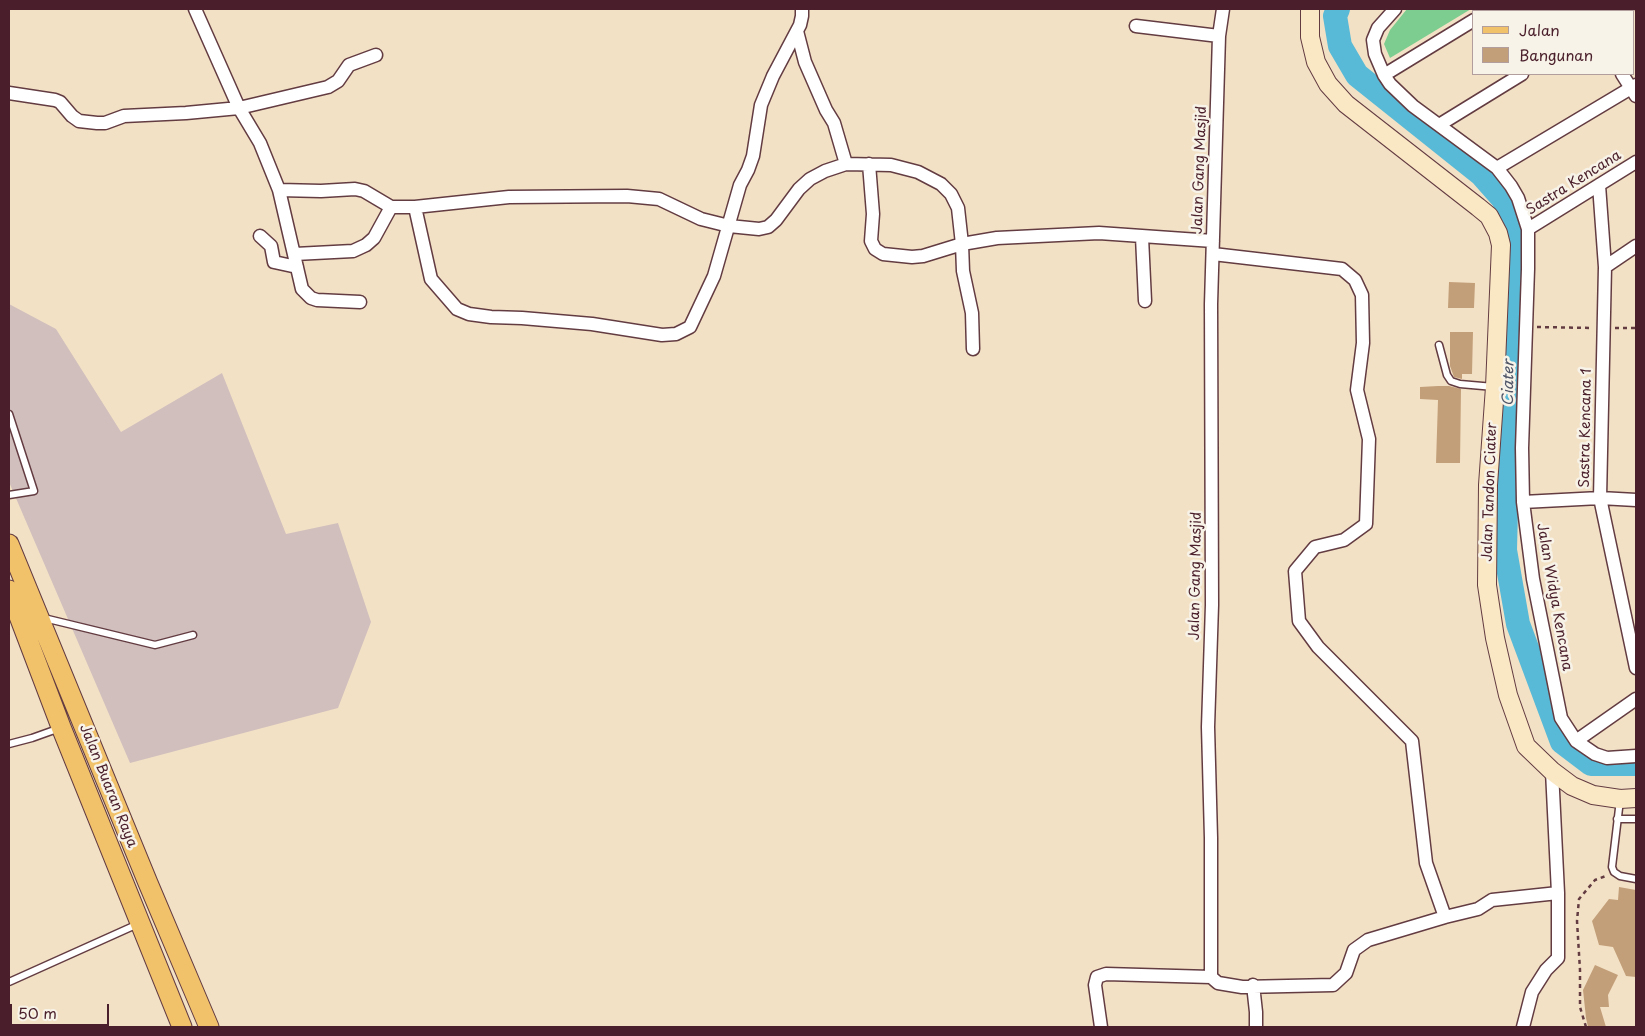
<!DOCTYPE html>
<html>
<head>
<meta charset="utf-8">
<style>
	body { margin:0 }
	#map { position:relative; width:1645px; height:1036px; overflow:hidden; background:#f3e1c6; font-family:"Playpen Sans",sans-serif }
	canvas { display:block }
	.frame { position:absolute; inset:0; border:10px solid #4a1f2b; pointer-events:none }
	.legend { position:absolute; left:1472px; top:10px; width:162px; height:65px; box-sizing:border-box; background:#f7f3e8; border:1px solid #b29e9c; margin:0; padding:6px 9px; list-style:none; font-size:15px; color:#4a1f2b }
	.legend li { display:flex; align-items:center; gap:10px; height:25px }
	.legend b { width:25px; border:1px solid #b29e9c }
	.scale { position:absolute; left:10px; top:1004px; width:99px; height:22px; box-sizing:border-box; border:2px solid #4a1f2b; border-top:0; padding-left:6px; font-size:15px; line-height:18px; white-space:nowrap; color:#4a1f2b; -webkit-text-stroke:4px #f7f3e8; paint-order:stroke }
</style>
</head>
<body>
<div id="map">
<canvas width="1645" height="1036"></canvas>
<div class="frame"></div>
<ul class="legend">
<li><b style="height:6px;background:#f2c26a"></b>Jalan</li>
<li><b style="height:14px;background:#c39f79"></b>Bangunan</li>
</ul>
<div class="scale">50 m</div>
</div>
<script>
const c = document.querySelector('canvas').getContext('2d');
c.lineJoin = 'round';
function fillPath(path, color) { c.fillStyle = color; c.fill(path, 'evenodd'); }
const shape = rows => new Path2D(rows.map(r => 'M' + r).join(''));
function stroke(path, color, width, dash) { c.strokeStyle = color; c.lineWidth = width; c.lineCap = dash ? 'butt' : 'round'; c.setLineDash(dash || []); c.stroke(path); }
function drawText(font, color, halo, rows, align = 'center') {
  c.font = font + ' "Playpen Sans",sans-serif'; c.lineWidth = 5; c.setLineDash([]); c.textBaseline = 'middle'; c.strokeStyle = halo; c.fillStyle = color; for (const [text, x, y, turn = 0] of rows) {
    c.save(); c.translate(x, y); c.rotate((+turn || 0) * Math.PI / 180); c.textAlign = isNaN(turn) ? turn : align; if (halo) c.strokeText(text, 0, 0); c.fillText(text, 0, 0); c.restore();
  }
}
fillPath(shape([
	[9,304,56,329,121,432,222,373,286,534,338,523,371,622,338,708,130,763,9,482]
]), '#d1bfbd');
fillPath(shape([
	[1407,9,1471,9,1390,58,1384,44,1390,30]
]), '#7ccd8f');
stroke(shape([
	[1338,9,1335,16,1340,46,1357,75,1481,174,1504,200,1513,235,1505,550,1518,624,1562,742,1591,764,1636,764]
]), '#58bad6', 24);
fillPath(shape([
	[1449,282,1475,283,1474,308,1448,308],
	[1450,332,1473,332,1472,374,1462,374,1462,379,1454,377,1450,366],
	[1438,386,1449,386,1461,389,1460,463,1436,463,1438,400,1420,399,1420,387],
	[1619,887,1636,890,1636,977,1626,976,1613,947,1599,945,1592,921,1609,899,1618,900],
	[1595,965,1618,975,1608,995,1609,1007,1600,1007,1606,1027,1588,1027,1586,1018,1583,990]
]), '#c39f79');
const lane = shape([
	[1439,345,1447,375,1451,381,1460,384,1494,387],
	[9,414,34,491,9,495],
	[42,621,48,619,155,645,193,635],
	[9,744,32,738,60,728],
	[1620,800,1612,867,1614,872,1620,876,1636,879],
	[1617,819,1636,819],
	[9,982,138,924]
]);
const street = shape([
	[1395,9,1378,28,1373,40,1375,54,1384,75,1390,84,1413,106,1497,168,1511,186,1518,198,1528,229,1528,269,1522,448,1523,502,1533,579,1561,718,1576,741,1595,754,1607,758,1636,756],
	[1488,11,1492,9],
	[1623,11,1627,9],
	[1136,26,1219,36],
	[797,31,805,62,826,110,834,123,846,164],
	[1622,74,1636,96],
	[1384,75,1474,20],
	[9,93,55,100,60,102,72,116,79,121,97,123,105,123,124,116,186,113,239,108,195,9],
	[1439,125,1522,74],
	[869,164,873,214,871,241,875,249,883,254,912,257,923,256,962,244,963,271,972,313,973,349],
	[1497,168,1636,85],
	[1599,185,1605,267,1600,498,1636,668],
	[279,190,321,191,355,189,364,191,391,207],
	[415,207,431,279,457,309,469,314,491,317,522,318,592,324,662,335,676,334,690,327,714,276,740,185,748,170,753,156,761,105,773,76,800,25,802,16,802,9],
	[1528,229,1636,162],
	[260,236,271,246,274,262,297,267],
	[1142,237,1145,301],
	[295,254,353,251,366,245,374,238,391,207,415,207,509,197,627,196,659,199,701,219,729,226,759,229,768,227,776,220,799,189,810,179,825,171,846,164,891,165,918,172,941,184,951,194,958,208,962,244,997,238,1099,233,1213,241],
	[1213,254,1342,269,1355,280,1362,295,1363,343,1357,390,1369,439,1366,524,1344,540,1315,547,1295,571,1299,621,1318,647,1412,741,1426,863,1445,917],
	[1605,267,1636,246],
	[360,302,317,300,311,298,302,289,279,190,260,143,239,108,328,87,338,81,349,65,376,55],
	[1523,502,1600,498,1636,500],
	[1576,741,1636,699],
	[1552,771,1558,893],
	[1211,977,1218,983,1242,987,1333,985,1346,973,1354,950,1368,940,1445,917,1478,909,1492,900,1558,893,1558,958,1546,970,1532,992,1523,1027],
	[1253,985,1256,1012,1256,1027],
	[1101,1027,1095,985,1097,977,1106,974,1211,977,1211,838,1208,727,1212,605,1211,304,1219,36,1223,9]
]);
const secondary = shape([
	[1310,9,1310,37,1316,62,1328,84,1346,104,1478,207,1489,216,1498,233,1501,245,1495,387,1488,485,1487,585,1495,638,1508,695,1526,746,1552,771,1572,786,1593,795,1620,799,1636,798]
]);
const primary = shape([
	[9,544,148,883,209,1027],
	[9,590,61,727,182,1027]
]);
stroke(lane, '#633c42', 9);
stroke(street, '#633c42', 15);
stroke(secondary, '#633c42', 20);
stroke(primary, '#633c42', 21);
stroke(shape([
	[1537,327,1592,328],
	[1615,328,1636,328],
	[1586,1027,1580,1007,1580,970,1577,921,1579,899,1595,880,1606,876]
]), '#633c42', 2.5, [4, 4]);
stroke(lane, '#fff', 6);
stroke(street, '#fff', 12);
stroke(secondary, '#fae7c3', 18);
stroke(primary, '#f2c26a', 19);
drawText('14px', '#4a1f2b', '#f7f3e8', [
	["Jalan Gang Masjid",1200,170,-88],
	["Sastra Kencana",1574,183,-32],
	["Sastra Kencana 1",1586,428,-89],
	["Jalan Tandon Ciater",1490,492,-88],
	["Jalan Gang Masjid",1196,576,-89],
	["Jalan Widya Kencana",1554,597,80],
	["Jalan Buaran Raya",108,786,68]
]);
drawText('italic 15px', '#4f5567', '#f7f3e8', [
	["Ciater",1509,383,-89]
]);
</script>
</body>
</html>
